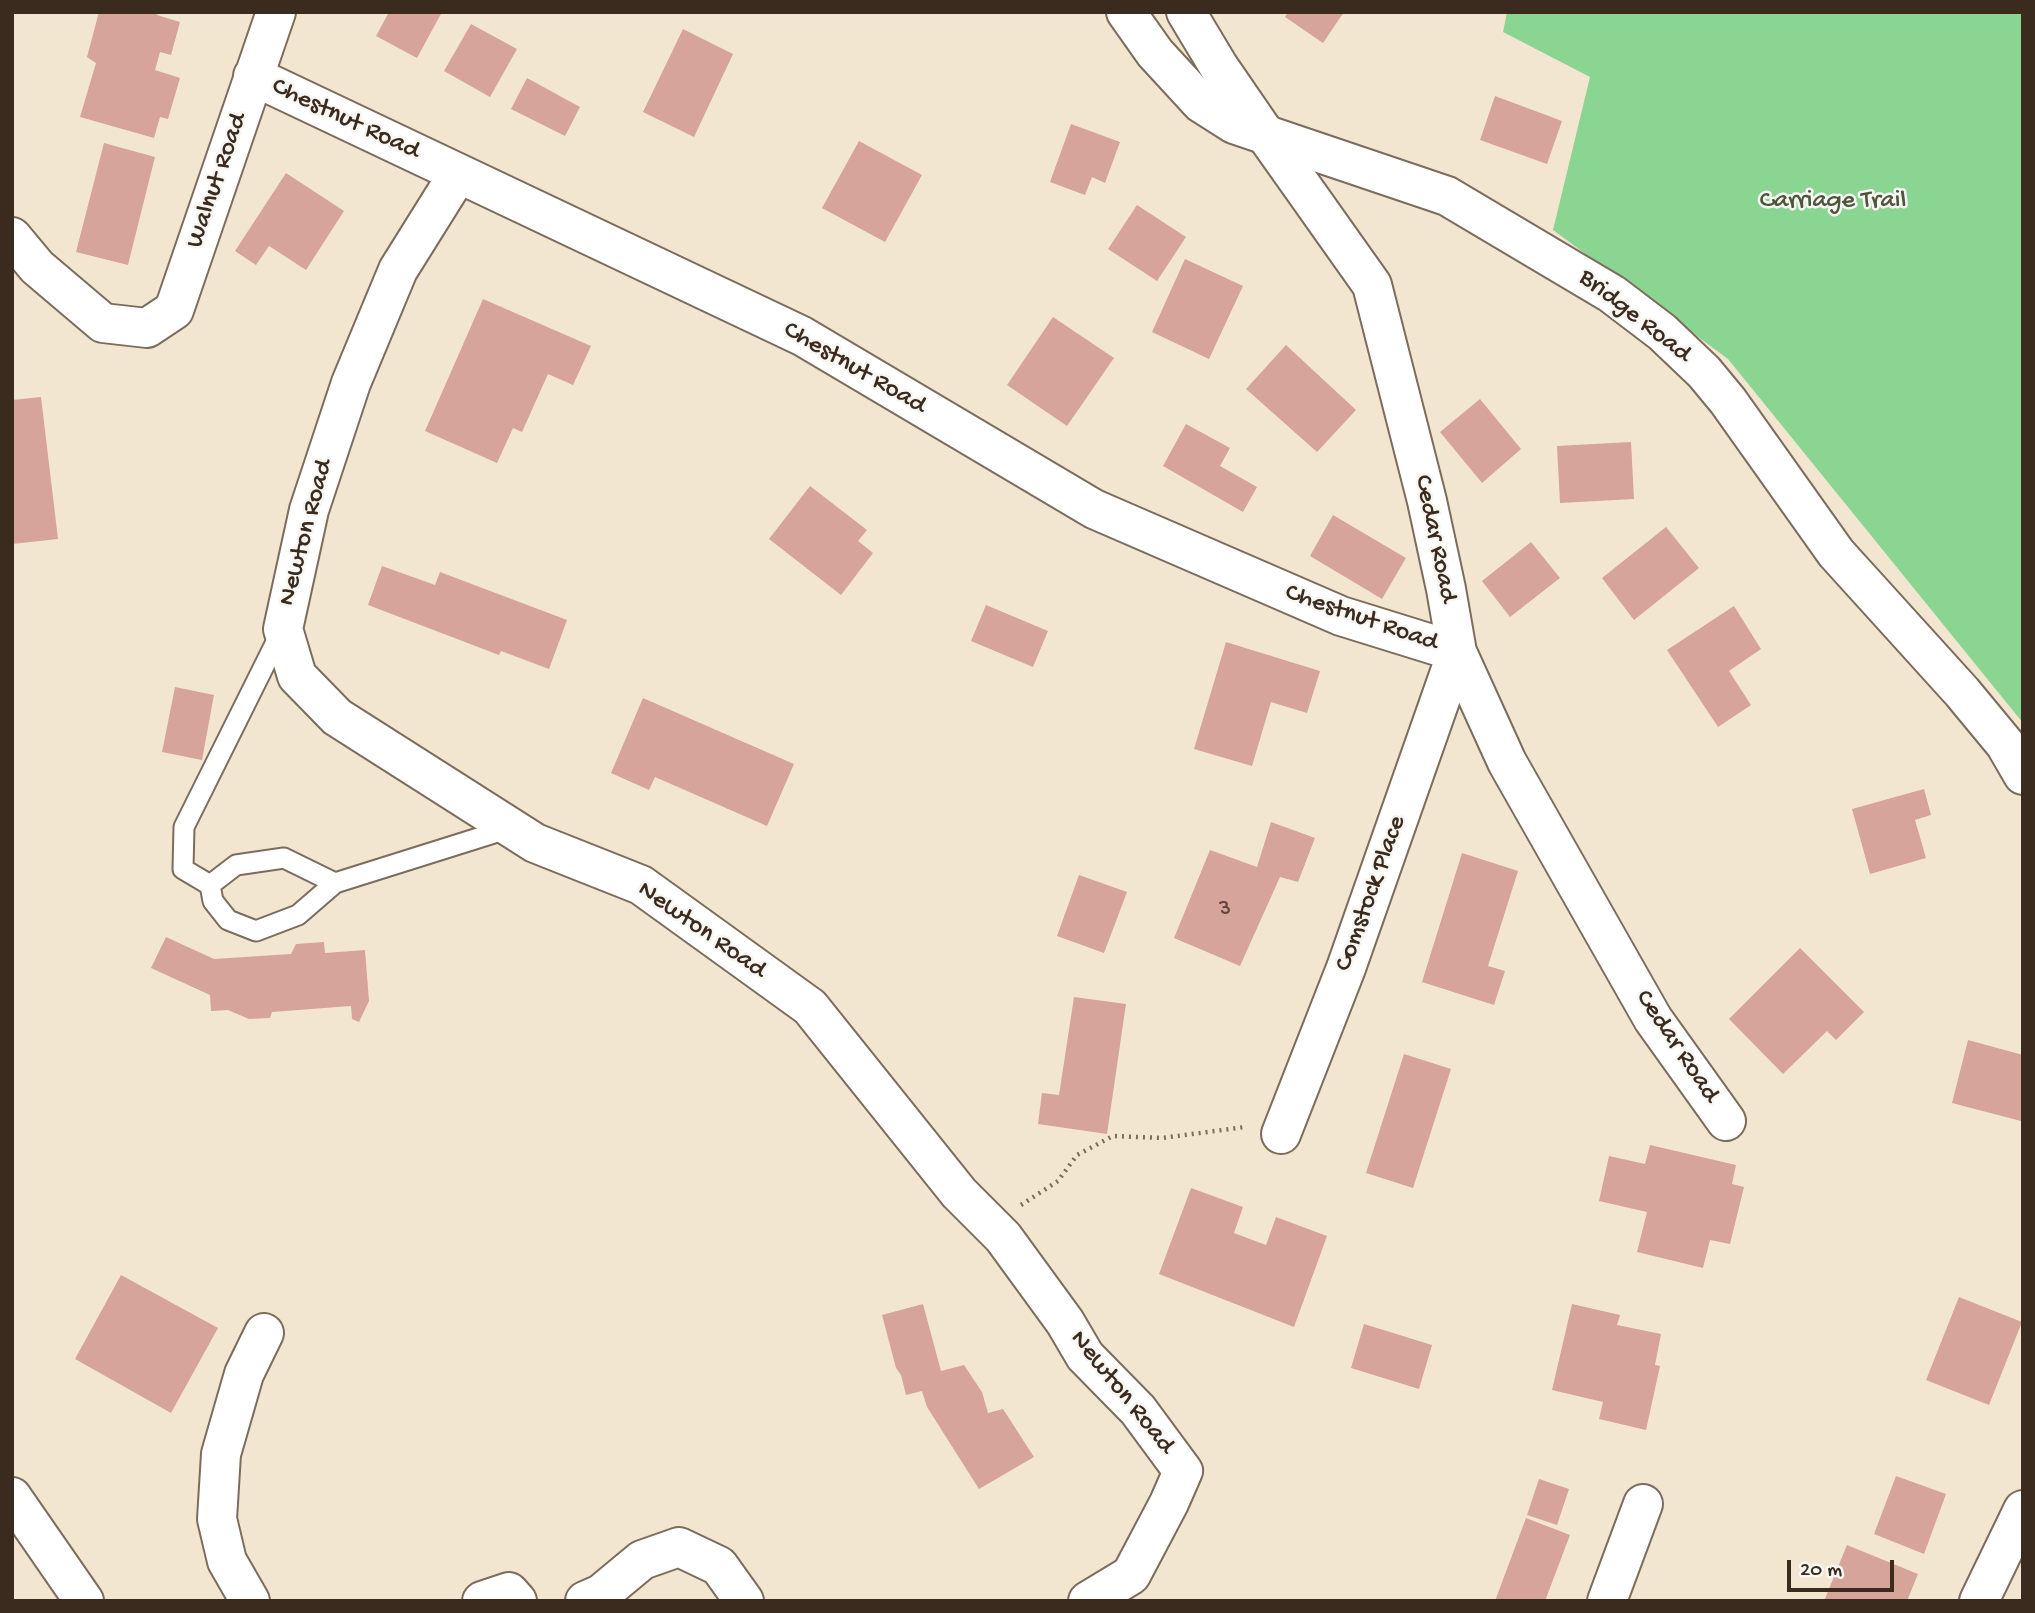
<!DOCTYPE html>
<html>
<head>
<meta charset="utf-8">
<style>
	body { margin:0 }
	#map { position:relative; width:2035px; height:1613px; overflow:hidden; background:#f3e6d1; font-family:"Gochi Hand",sans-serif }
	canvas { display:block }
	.frame { position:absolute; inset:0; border:14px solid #3b2a1e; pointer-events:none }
	.scale { position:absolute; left:1787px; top:1560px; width:107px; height:32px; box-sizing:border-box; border:4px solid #3b2a1e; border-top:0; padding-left:9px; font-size:21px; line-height:24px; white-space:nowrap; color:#3b2a1e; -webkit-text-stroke:5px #f6f6f2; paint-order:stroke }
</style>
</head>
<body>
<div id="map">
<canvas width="2035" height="1613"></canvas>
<div class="frame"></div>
<div class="scale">20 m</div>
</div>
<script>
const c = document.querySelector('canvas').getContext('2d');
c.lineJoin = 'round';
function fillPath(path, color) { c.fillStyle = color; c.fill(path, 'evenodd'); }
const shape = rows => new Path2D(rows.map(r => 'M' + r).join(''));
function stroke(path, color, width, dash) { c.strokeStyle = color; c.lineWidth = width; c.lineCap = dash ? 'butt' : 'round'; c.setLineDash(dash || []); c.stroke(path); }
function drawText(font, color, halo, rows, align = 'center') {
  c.font = font + ' "Gochi Hand",sans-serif'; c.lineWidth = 5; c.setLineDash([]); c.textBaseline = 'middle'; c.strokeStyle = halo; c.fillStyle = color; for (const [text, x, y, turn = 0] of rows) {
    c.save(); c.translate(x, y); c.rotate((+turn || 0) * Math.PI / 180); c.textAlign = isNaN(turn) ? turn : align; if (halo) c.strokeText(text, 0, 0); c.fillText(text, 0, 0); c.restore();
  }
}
fillPath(shape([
	[1507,12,2023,12,2023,723,1728,359,1553,230,1590,77,1503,32]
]), '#8ad592');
fillPath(shape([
	[99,12,158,12,157,15,180,22,171,55,160,52,155,70,180,78,168,119,160,117,154,138,80,117,96,63,87,57],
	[389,12,442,12,417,58,376,36],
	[1288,12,1344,12,1323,43,1285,17],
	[471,24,517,49,490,97,444,71],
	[683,29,733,54,694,137,643,112],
	[527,78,580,107,565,136,511,109],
	[1495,96,1562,121,1547,164,1480,140],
	[1071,124,1120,142,1105,183,1092,177,1085,195,1050,182],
	[859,141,922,175,885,242,822,208],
	[104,143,155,157,128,265,76,252],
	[286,173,344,211,306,270,269,246,256,265,235,251],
	[1137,205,1186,237,1157,281,1108,249],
	[1185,259,1243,286,1209,359,1152,332],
	[483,299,591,346,573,385,548,374,522,432,513,428,497,463,425,431],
	[1053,317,1114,358,1067,426,1007,385],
	[1286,345,1356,410,1317,452,1246,389],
	[41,397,58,539,12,544,12,400],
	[1480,399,1521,449,1482,483,1440,432],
	[1186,424,1230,448,1220,466,1257,487,1243,512,1163,466],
	[1631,442,1634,499,1560,503,1557,446],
	[810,486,867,530,858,541,873,553,841,595,769,539],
	[1333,515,1406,558,1382,599,1310,556],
	[1666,527,1699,568,1634,620,1602,578],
	[1531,542,1560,578,1510,617,1482,581],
	[382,566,435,585,440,572,567,620,549,669,501,651,499,655,368,605],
	[986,605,1048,631,1033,667,971,641],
	[1734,606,1761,649,1729,671,1751,705,1718,727,1667,650],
	[1226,642,1320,671,1307,713,1271,702,1252,766,1194,749],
	[175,687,214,695,202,760,162,752],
	[643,698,794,764,767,826,655,777,649,790,611,773],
	[1924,789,1931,815,1915,820,1926,858,1870,874,1852,809],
	[1271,822,1315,838,1298,882,1280,877,1240,966,1174,938,1210,850,1257,867],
	[1462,853,1518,871,1488,966,1505,971,1494,1005,1422,982],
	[1079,875,1127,892,1104,953,1057,936],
	[166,937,214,959,291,954,296,944,324,942,325,953,365,950,369,1001,359,1022,352,1019,351,1006,272,1012,270,1018,249,1019,228,1010,211,1011,210,995,151,968],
	[1800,948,1864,1012,1836,1040,1827,1031,1783,1074,1729,1019],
	[1074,997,1126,1004,1107,1134,1038,1124,1042,1093,1059,1095],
	[1968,1040,2023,1055,2021,1121,1952,1103],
	[1404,1054,1451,1069,1413,1188,1366,1173],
	[1650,1145,1736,1165,1732,1184,1744,1187,1730,1244,1710,1240,1703,1268,1637,1252,1647,1212,1599,1201,1609,1156,1645,1164],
	[1191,1188,1243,1207,1234,1233,1266,1245,1276,1217,1327,1236,1294,1327,1159,1274],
	[121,1275,218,1328,171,1413,75,1359],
	[1959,1297,2022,1322,1989,1405,1926,1380],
	[923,1304,941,1371,964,1365,982,1392,988,1413,1003,1409,1034,1457,979,1489,927,1407,922,1391,906,1395,901,1375,896,1368,882,1315],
	[1572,1304,1620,1315,1617,1325,1661,1334,1655,1365,1660,1366,1646,1430,1599,1419,1603,1402,1552,1390],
	[1364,1324,1432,1345,1419,1389,1351,1368],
	[1896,1476,1946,1494,1924,1554,1874,1534],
	[1539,1479,1569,1489,1557,1525,1527,1515],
	[1526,1518,1570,1535,1545,1601,1495,1601],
	[1847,1545,1918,1574,1907,1601,1824,1601]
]), '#d6a499');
const lane = shape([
	[282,630,184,827,183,869,210,885,213,901,228,920,256,931,298,915,335,883],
	[210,885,236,865,284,858,335,883,510,828]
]);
const street = shape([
	[1186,12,1219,67,1265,134,1372,285,1427,501,1446,589,1457,652,1507,762,1653,1019,1726,1121],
	[253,76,802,336,1094,509,1341,616,1457,652,1346,968,1281,1134],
	[458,174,398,270,351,383,309,510,283,629,297,676,337,717,535,843,641,885,810,1007,959,1193,1003,1237,1065,1322,1085,1356,1138,1410,1183,1471,1169,1503,1131,1575,1088,1601],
	[12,237,37,267,103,323,147,328,174,310,276,12],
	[12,1497,84,1601],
	[250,1601,227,1561,217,1519,221,1454,244,1374,264,1333],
	[482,1601,509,1592,517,1601],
	[585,1601,601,1594,642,1560,679,1547,719,1566,744,1601],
	[1607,1601,1643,1504],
	[1979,1601,2023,1510]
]);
const secondary = shape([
	[1126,12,1155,53,1201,103,1234,124,1447,196,1612,294,1662,332,1704,372,1728,401,1836,553,1962,692,2005,744,2023,775]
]);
stroke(lane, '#7b6c5d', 23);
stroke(street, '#7b6c5d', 42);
stroke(secondary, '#7b6c5d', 42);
stroke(shape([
	[1021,1205,1058,1181,1077,1155,1113,1136,1162,1138,1245,1127]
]), '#7b6c5d', 4.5, [2, 5]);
stroke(lane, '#fff', 19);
stroke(street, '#fff', 38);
stroke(secondary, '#fff', 38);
drawText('23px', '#62483d', null, [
	["3",1225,910]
]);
drawText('26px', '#3b2a1e', '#f6f6f2', [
	["Chestnut Road",345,120,25],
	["Walnut Road",218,181,-71],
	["Bridge Road",1634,317,38],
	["Chestnut Road",854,369,30],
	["Newton Road",307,533,-75],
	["Cedar Road",1434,539,78],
	["Chestnut Road",1361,619,19],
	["Comstock Place",1372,894,-70],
	["Newton Road",701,931,35],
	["Cedar Road",1676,1047,56],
	["Newton Road",1121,1393,51]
]);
drawText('26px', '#4f553b', '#f6f6f2', [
	["Carriage Trail",1833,202]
]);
</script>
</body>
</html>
